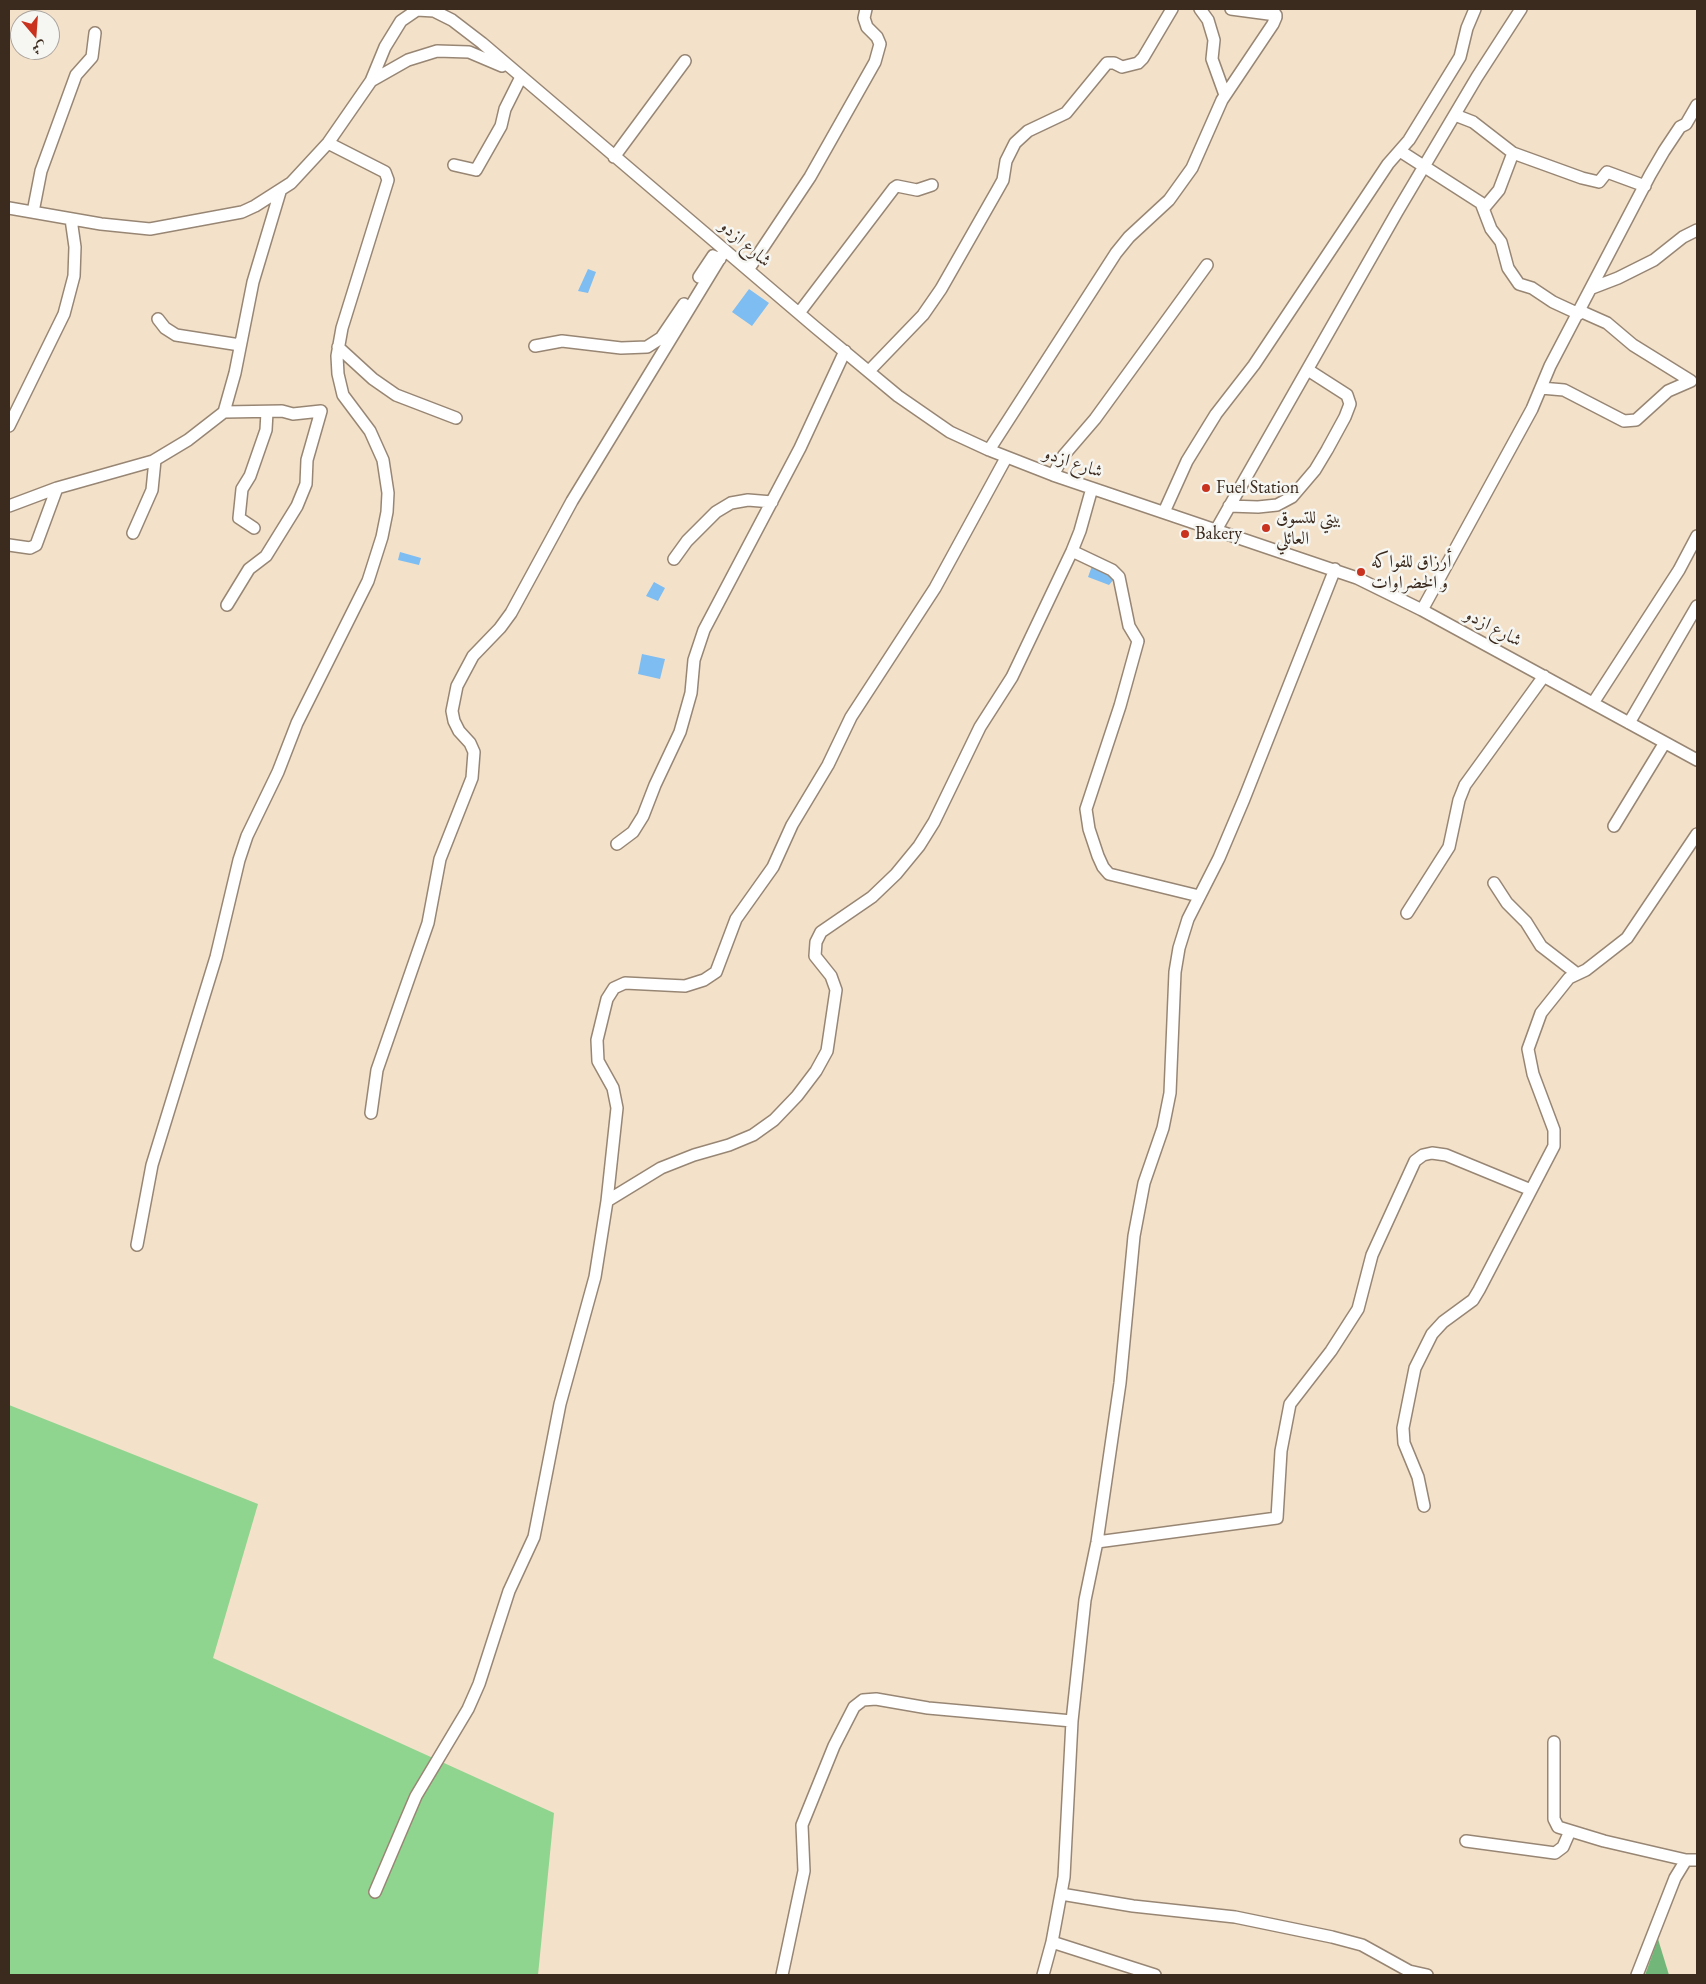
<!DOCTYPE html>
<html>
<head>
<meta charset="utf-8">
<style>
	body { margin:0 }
	#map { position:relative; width:1706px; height:1984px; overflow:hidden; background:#f4e1ca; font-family:"EB Garamond",Amiri,serif }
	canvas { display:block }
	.frame { position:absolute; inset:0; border:10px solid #3b2a1e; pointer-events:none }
	.north { position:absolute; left:10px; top:10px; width:50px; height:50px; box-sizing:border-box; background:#f6f6f2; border:1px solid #aba49d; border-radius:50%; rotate:162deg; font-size:14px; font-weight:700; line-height:20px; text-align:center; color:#3b2a1e }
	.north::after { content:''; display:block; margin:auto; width:18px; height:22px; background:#c8321e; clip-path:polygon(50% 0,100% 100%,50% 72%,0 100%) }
</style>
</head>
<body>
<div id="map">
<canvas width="1706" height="1984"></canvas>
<div class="frame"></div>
<div class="north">ش</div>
</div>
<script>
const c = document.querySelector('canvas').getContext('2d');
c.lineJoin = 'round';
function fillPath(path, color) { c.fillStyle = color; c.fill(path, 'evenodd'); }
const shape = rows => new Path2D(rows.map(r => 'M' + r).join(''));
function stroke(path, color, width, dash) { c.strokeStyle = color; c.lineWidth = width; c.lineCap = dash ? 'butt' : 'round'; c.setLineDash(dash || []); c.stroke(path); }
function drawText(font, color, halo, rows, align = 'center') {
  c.font = font + ' "EB Garamond",Amiri,serif'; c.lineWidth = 5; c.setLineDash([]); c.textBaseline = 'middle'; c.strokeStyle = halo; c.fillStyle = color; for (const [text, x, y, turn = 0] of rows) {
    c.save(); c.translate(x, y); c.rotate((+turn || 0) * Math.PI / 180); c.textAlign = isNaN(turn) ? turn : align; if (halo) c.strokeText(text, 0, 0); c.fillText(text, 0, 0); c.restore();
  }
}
fillPath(shape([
	[9,1405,258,1504,213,1658,554,1813,538,1975,9,1975]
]), '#8fd58f');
fillPath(shape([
	[1658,1939,1669,1975,1645,1975]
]), '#73b67a');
fillPath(shape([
	[588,269,596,272,588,293,578,291],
	[749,289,769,303,752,326,732,312],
	[400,552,421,558,419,565,398,560],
	[1092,566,1115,578,1109,585,1088,577],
	[654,582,665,588,658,601,646,596],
	[642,654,665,659,660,679,638,674]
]), '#7dbdf1');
const minor = shape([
	[1200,9,1208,20,1214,40,1212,59,1225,95],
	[1231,9,1276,15],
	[371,81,408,60,437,51,469,52,502,66],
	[1455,115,1473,122,1513,153,1582,178,1599,182,1607,172,1645,186],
	[1400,151,1481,203,1491,229,1501,242,1508,268,1519,284,1532,288,1553,302,1579,314],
	[614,157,685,61],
	[454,165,476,170,501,126,505,109,521,77],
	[9,208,101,224,150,229,242,212,255,206,291,183,328,143,371,81,385,47,401,21,417,10,434,11,452,20,482,43,815,327,898,396,950,432,989,450,1053,475,1357,578,1422,610,1697,760],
	[1484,208,1499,190,1513,153],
	[33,212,41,171,76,75,92,57,95,33],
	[748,270,810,177,875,62,880,44,877,37,867,27,864,18,866,9],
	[699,277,713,256,720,259],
	[1592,288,1618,278,1654,260,1683,237,1697,230],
	[1580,311,1607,323,1633,345,1691,381],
	[799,313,894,188,897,186,917,190,932,185],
	[158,319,165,328,176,335,240,345],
	[535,346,562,341,621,348,647,347,661,338,684,304],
	[338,347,373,379,396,395,456,418],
	[869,371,923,315,941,289,998,189,1003,180,1006,161,1015,143,1028,131,1066,113,1107,63,1114,63,1122,67,1138,63,1143,58,1172,9],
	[1541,388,1564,390,1624,421,1636,420,1668,391,1691,381],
	[224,412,282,411,293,414,321,411,307,460,306,484,297,506,266,556,249,569,227,605],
	[9,426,64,314,74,276,75,247,71,219],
	[989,450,1116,253,1129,237,1169,200,1192,168,1222,100,1273,24,1276,17,1273,9],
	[1053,475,1064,455,1095,419,1207,265],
	[9,506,57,488,153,461,188,440,224,412,235,373,253,282,280,192],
	[1229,506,1258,507,1277,505,1292,497,1315,470,1327,450,1345,417,1350,404,1347,395,1308,370],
	[1164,512,1187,461,1216,414,1254,365,1388,164,1409,140,1460,57,1467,28,1475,9],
	[254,528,239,518,242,489,250,476,266,430,267,412],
	[1216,530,1397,212,1477,77,1521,9],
	[133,533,152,490,155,460],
	[9,545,30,548,36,545,57,488],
	[1072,551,1112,570,1119,577,1129,626,1138,641,1120,706,1086,809,1089,829,1098,856,1103,867,1109,874,1199,896],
	[674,559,687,541,716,512,731,503,748,500,772,502],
	[1422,610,1532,409,1550,366,1650,175,1664,151,1680,127,1686,124,1697,105],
	[1593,703,1679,570,1697,536],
	[1629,723,1697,606],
	[1614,826,1664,744],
	[617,844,633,832,643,816,655,785,680,732,691,693,694,660,704,630,800,448,845,351],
	[1494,883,1507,903,1526,922,1541,946,1576,973],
	[1407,913,1449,847,1459,800,1465,785,1544,676],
	[371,1113,377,1070,428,923,440,859,472,778,474,752,470,743,459,731,454,721,452,711,457,686,473,656,500,628,511,613,572,501,725,250],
	[607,1201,661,1168,694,1155,729,1145,753,1135,774,1120,797,1096,816,1071,827,1051,836,990,831,976,815,956,816,942,821,932,872,897,896,874,919,846,934,822,980,727,1012,677,1072,551,1080,531,1092,488],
	[137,1245,152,1165,216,957,239,860,247,836,278,772,297,723,368,581,382,537,387,512,388,493,383,460,370,431,343,395,338,374,337,356,342,328,388,180,385,172,328,143],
	[1424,1506,1418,1477,1404,1443,1403,1428,1415,1368,1432,1334,1443,1322,1473,1300,1479,1290,1554,1146,1554,1130,1533,1074,1528,1049,1541,1013,1569,978,1586,970,1627,938,1697,834],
	[1097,1542,1277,1518,1281,1451,1290,1404,1331,1351,1358,1309,1372,1255,1415,1161,1423,1155,1432,1153,1446,1155,1531,1190],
	[1554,1742,1554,1819,1558,1827,1604,1841,1686,1860],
	[1466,1841,1555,1853,1563,1847,1570,1831],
	[375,1892,416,1796,468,1709,479,1684,509,1591,534,1537,560,1404,595,1277,607,1201,617,1108,613,1088,598,1061,597,1040,607,999,614,988,625,983,685,986,704,980,716,972,736,919,773,867,792,825,828,765,851,717,935,588,1006,458],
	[1061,1894,1133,1906,1235,1917,1332,1937,1362,1945,1409,1971,1427,1975],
	[1052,1942,1155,1975],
	[782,1975,804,1871,802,1825,834,1746,854,1707,863,1700,876,1699,928,1708,1072,1721],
	[1043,1975,1052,1942,1064,1877,1072,1721,1085,1600,1097,1542,1120,1383,1134,1236,1144,1183,1163,1128,1170,1093,1175,972,1179,948,1188,919,1219,858,1244,799,1335,569],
	[1637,1975,1675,1878,1686,1860,1697,1860]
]);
stroke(minor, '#988674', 14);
stroke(minor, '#fff', 11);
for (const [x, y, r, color] of [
	[1206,488,5,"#c8321e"],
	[1266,528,5,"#c8321e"],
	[1185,534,5,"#c8321e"],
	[1361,572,5,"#c8321e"]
]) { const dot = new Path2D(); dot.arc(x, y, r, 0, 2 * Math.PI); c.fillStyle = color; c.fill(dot); stroke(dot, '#f6f6f2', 2); }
drawText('18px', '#3b2a1e', '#f6f6f2', [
	["شارع ازدو",745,244,41],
	["شارع ازدو",1073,463,19],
	["شارع ازدو",1493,628,28]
]);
drawText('18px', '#3b2a1e', '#f6f6f2', [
	["Fuel Station",1216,488],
	["بيتي للتسوق",1276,518],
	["العائلي",1276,539],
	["Bakery",1195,534],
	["أرزاق للفواكه",1371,562],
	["و الخضراوات",1371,583]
], 'left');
</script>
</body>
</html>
